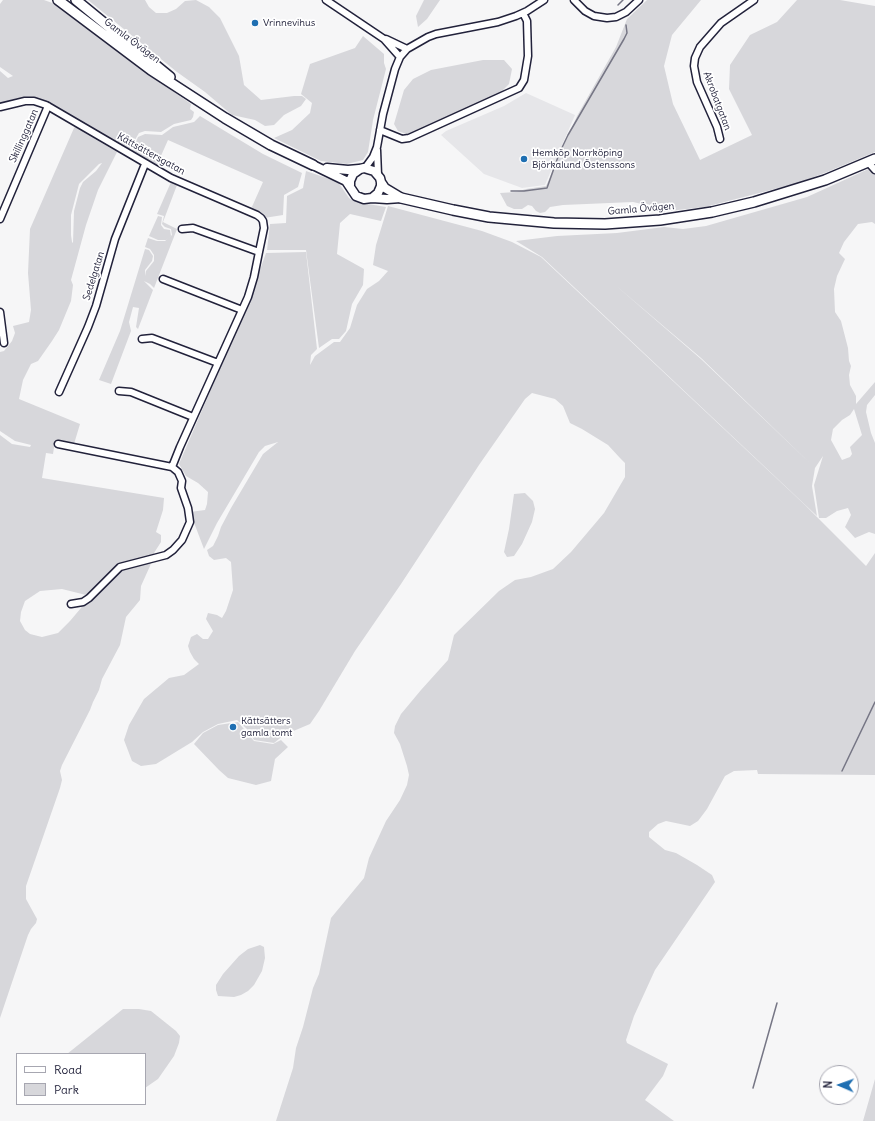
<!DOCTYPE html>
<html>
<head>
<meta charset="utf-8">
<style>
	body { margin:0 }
	#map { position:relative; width:875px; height:1121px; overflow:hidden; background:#f6f6f7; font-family:Delius,sans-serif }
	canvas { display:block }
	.legend { position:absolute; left:16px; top:1053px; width:130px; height:52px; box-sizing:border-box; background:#fff; border:1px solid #a7a7b1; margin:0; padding:5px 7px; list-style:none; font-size:12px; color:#22223b }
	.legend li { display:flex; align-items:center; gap:8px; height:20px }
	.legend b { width:20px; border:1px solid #a7a7b1 }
	.north { position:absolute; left:819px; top:1065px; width:40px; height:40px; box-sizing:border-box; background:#fff; border:1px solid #a7a7b1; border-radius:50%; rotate:272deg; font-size:11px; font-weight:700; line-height:16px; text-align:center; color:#22223b }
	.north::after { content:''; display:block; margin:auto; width:14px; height:18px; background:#1f6fb2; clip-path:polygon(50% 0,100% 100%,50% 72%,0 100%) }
</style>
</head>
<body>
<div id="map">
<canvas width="875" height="1121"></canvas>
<ul class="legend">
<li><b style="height:5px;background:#fff"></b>Road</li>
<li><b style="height:11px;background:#d7d7db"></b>Park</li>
</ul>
<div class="north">N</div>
</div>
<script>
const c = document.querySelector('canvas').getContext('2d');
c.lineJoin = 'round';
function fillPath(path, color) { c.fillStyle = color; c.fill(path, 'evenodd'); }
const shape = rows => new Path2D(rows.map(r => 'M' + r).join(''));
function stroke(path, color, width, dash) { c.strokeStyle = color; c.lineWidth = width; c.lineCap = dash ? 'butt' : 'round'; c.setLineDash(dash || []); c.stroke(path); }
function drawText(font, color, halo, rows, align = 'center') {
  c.font = font + ' Delius,sans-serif'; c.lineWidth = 3.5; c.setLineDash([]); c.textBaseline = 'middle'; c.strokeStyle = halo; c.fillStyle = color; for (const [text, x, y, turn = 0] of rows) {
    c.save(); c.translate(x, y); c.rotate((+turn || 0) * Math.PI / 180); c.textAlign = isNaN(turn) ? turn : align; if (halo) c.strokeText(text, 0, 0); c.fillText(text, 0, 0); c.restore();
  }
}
fillPath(shape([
	[526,93,575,115,545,185,522,188,484,174,441,135,446,131,504,106]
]), '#e6e6e9');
fillPath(shape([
	[3,0,44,0,55,4,160,82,191,104,190,109,194,112,193,117,191,120,174,124,161,132,145,131,139,133,129,150,49,102,34,98,18,98,0,103,0,71,8,78,13,76,0,67,0,4],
	[88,0,145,0,149,7,156,13,167,13,176,9,185,1,196,0,209,7,220,18,239,56,244,85,261,100,294,96,302,96,306,99,301,106,284,115,274,125,265,126,255,120,232,115,205,92,177,72],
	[424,0,440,0,427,19,418,27,416,16],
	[647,0,701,0,672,35,664,66,673,104,700,160,752,135,729,89,730,65,750,35,777,22,797,0,840,0,875,6,875,152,827,172,798,183,705,207,659,212,653,212,642,204,633,202,563,205,550,207,545,212,540,213,536,211,532,206,528,205,522,209,514,209,507,206,500,193,516,192,526,189,546,186,577,116,616,47,627,19],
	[363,36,384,54,384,63,386,69,373,120,368,152,363,160,347,164,321,161,274,138,292,130,310,113,312,103,301,94,310,64,355,48],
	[483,60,504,60,512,69,509,84,496,97,440,123,426,134,409,135,398,131,394,124,404,90,413,79,431,70],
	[200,116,263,154,302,173,298,187,284,195,283,215,264,218,257,211,251,209,263,182,168,140,156,167,132,151,138,137,145,134,162,135,173,127,194,122],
	[75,127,117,152,98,190,86,225,71,280,73,285,71,301,59,330,52,341,38,361,31,364,23,380,19,399,80,424,74,444,55,441,53,454,46,453,42,478,164,498,163,510,156,532,161,535,161,542,154,553,150,566,141,586,140,600,126,617,120,645,102,679,99,690,93,702,90,710,62,765,60,771,62,780,60,788,26,886,26,899,37,919,36,923,31,929,28,935,0,1018,0,435,12,444,30,447,31,445,15,441,0,431,0,352,4,351,12,341,15,333,13,326,29,322,31,310,28,273,30,229,74,128],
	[102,163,96,171,83,182,80,188,74,211,73,243,72,242,71,235,71,215,79,184,99,164],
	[62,589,86,595,81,608,70,621,58,633,42,637,30,634,25,630,20,621,21,612,25,601,40,591],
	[875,166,875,224,872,222,858,224,844,242,839,253,845,259,837,276,834,289,835,312,841,321,848,348,849,361,851,366,849,375,850,385,856,396,856,404,875,382,875,395,867,405,866,412,871,433,875,443,875,534,869,532,855,538,845,527,851,515,848,508,837,511,826,518,819,518,814,485,823,456,815,468,812,486,817,516,542,257,516,241,557,236,617,233,664,227,683,229,706,226,807,197],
	[614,284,701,358,814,467,701,359],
	[854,409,862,435,850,447,852,454,850,457,842,460,831,440,833,429,842,420,850,415],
	[306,171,338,182,349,198,356,202,386,207,381,221,350,214,340,223,337,254,364,269,363,285,352,304,346,331,339,339,332,339,319,348,306,250,267,250,270,224,286,223,287,196,303,188],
	[171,182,177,185,163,222,177,229,154,288,150,284,144,281,153,290,138,329,136,327,139,308,133,307,129,322,131,331,111,384,99,380,120,331,145,249,149,250,153,256,152,261,145,270,145,276,146,271,154,261,154,255,150,249,145,247,148,238,157,241,165,241,172,235,171,229,165,227,162,224,164,216,157,214],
	[388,206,482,231,512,242,541,257,805,505,866,566,875,553,875,775,758,774,757,770,734,771,725,776,707,809,698,821,690,826,666,821,658,824,649,832,649,837,665,850,676,853,697,865,712,875,715,882,655,970,634,1016,626,1040,627,1043,668,1064,663,1076,645,1100,674,1121,276,1121,293,1068,296,1048,303,1027,313,988,319,974,331,918,364,878,369,858,386,821,400,800,407,785,409,775,407,766,400,744,394,733,395,726,401,714,421,690,448,660,454,635,499,591,515,580,531,577,553,569,571,552,604,513,625,477,625,463,620,458,608,445,582,429,570,423,563,406,555,399,532,393,525,399,479,465,401,584,355,651,319,711,310,724,284,735,274,743,254,740,247,729,237,720,218,724,203,732,192,742,156,764,141,766,132,761,124,740,129,725,144,699,169,678,184,675,199,664,194,659,190,652,188,646,191,637,197,634,203,639,208,639,213,631,206,619,208,613,217,615,222,618,226,611,233,590,231,562,226,558,214,560,209,556,207,550,213,546,218,536,221,527,231,508,263,454,278,442,265,446,259,452,217,523,204,549,190,512,205,510,207,504,208,492,198,483,186,476,179,464,236,331,245,312,266,253,306,252,317,349,311,355,310,365,315,356,334,342,340,342,350,328,357,305,367,289,379,281,388,271,373,265,376,245],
	[158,216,162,217,161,225,164,229,170,230,171,236,166,240,158,240,149,236],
	[525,493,533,501,535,509,532,522,522,544,514,556,507,557,504,552,509,529,514,494],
	[238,722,254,741,273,744,281,740,288,747,275,759,271,781,256,785,228,778,219,770,194,744,203,733,218,725],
	[260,945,264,947,265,958,262,971,254,985,248,991,241,995,234,997,218,996,216,990,216,985,223,974,239,956,248,949],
	[123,1009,139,1009,151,1011,176,1031,180,1036,179,1043,174,1056,158,1079,145,1088,145,1054,67,1054],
	[875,1079,875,1121,863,1121]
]), '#d7d7db');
stroke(shape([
	[618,5,623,0],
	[511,191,524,191,547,188,559,154,568,135,624,39,627,33,626,25],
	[842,771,875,702],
	[753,1088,777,1003]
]), '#767685', 1.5);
const minor = shape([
	[326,0,384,39,400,57],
	[574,0,585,11,594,16,607,18,616,17,626,12,639,0],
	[386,39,407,49],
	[0,107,25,101,34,101,46,105,171,178,257,215,261,218,263,221,264,228,259,252,254,277,248,297,180,447,172,467,58,444],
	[380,130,402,139,409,138,519,88,524,80,528,56,527,21,523,13],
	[720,139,717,127,697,82,694,66,695,58,700,47,721,23,754,0],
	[377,150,378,175],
	[868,162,875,170],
	[365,168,373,157,377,147,383,114,395,69,400,57,407,49,428,37,436,34,498,22,516,16,527,11,544,0],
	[0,219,48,106],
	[182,229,193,228,259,252],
	[163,279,242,310],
	[0,312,4,343],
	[142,339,152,338,218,363],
	[119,391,131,392,193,417],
	[59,392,88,327,96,306,115,239,145,164],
	[71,604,83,602,89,598,120,567,166,555,173,550,182,540,190,522,188,508,181,488,182,481,178,472,172,467]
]);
const tertiary = shape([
	[313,165,346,181,356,196,364,199,372,198,378,193,381,186,381,182,380,178,374,171,364,168,360,169,353,174,350,181,350,185],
	[327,168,348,170,359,169],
	[381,182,385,188,400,197],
	[372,198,387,199,401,198]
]);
const secondary = shape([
	[58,0,151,70,225,118,271,145,313,165],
	[76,0,170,77],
	[401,198,453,210,489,217,554,223,605,224,660,220,712,212,754,202,825,180,875,159]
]);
stroke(minor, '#22223b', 9);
stroke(tertiary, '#22223b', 11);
stroke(secondary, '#22223b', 12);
stroke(minor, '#fff', 6);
stroke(tertiary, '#fff', 8);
stroke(secondary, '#fff', 9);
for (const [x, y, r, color] of [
	[255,23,4,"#1f6fb2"],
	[524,159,4,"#1f6fb2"],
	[233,727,4,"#1f6fb2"]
]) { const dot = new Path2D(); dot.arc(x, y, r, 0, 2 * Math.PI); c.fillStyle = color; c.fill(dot); stroke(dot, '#fff', 1.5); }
drawText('10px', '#22223b', '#fff', [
	["Vrinnevihus",263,23],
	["Hemköp Norrköping",532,153],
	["Björkalund Östenssons",532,165],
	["Kättsätters",241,721],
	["gamla tomt",241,733]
], 'left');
drawText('10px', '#22223b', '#fff', [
	["Gamla Övägen",132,41,37],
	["Akrobatgatan",717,101,69],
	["Skillinggatan",24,136,-66],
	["Kättsättersgatan",151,154,29],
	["Gamla Övägen",641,209,-5],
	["Sedelgatan",94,276,-73]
]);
</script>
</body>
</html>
